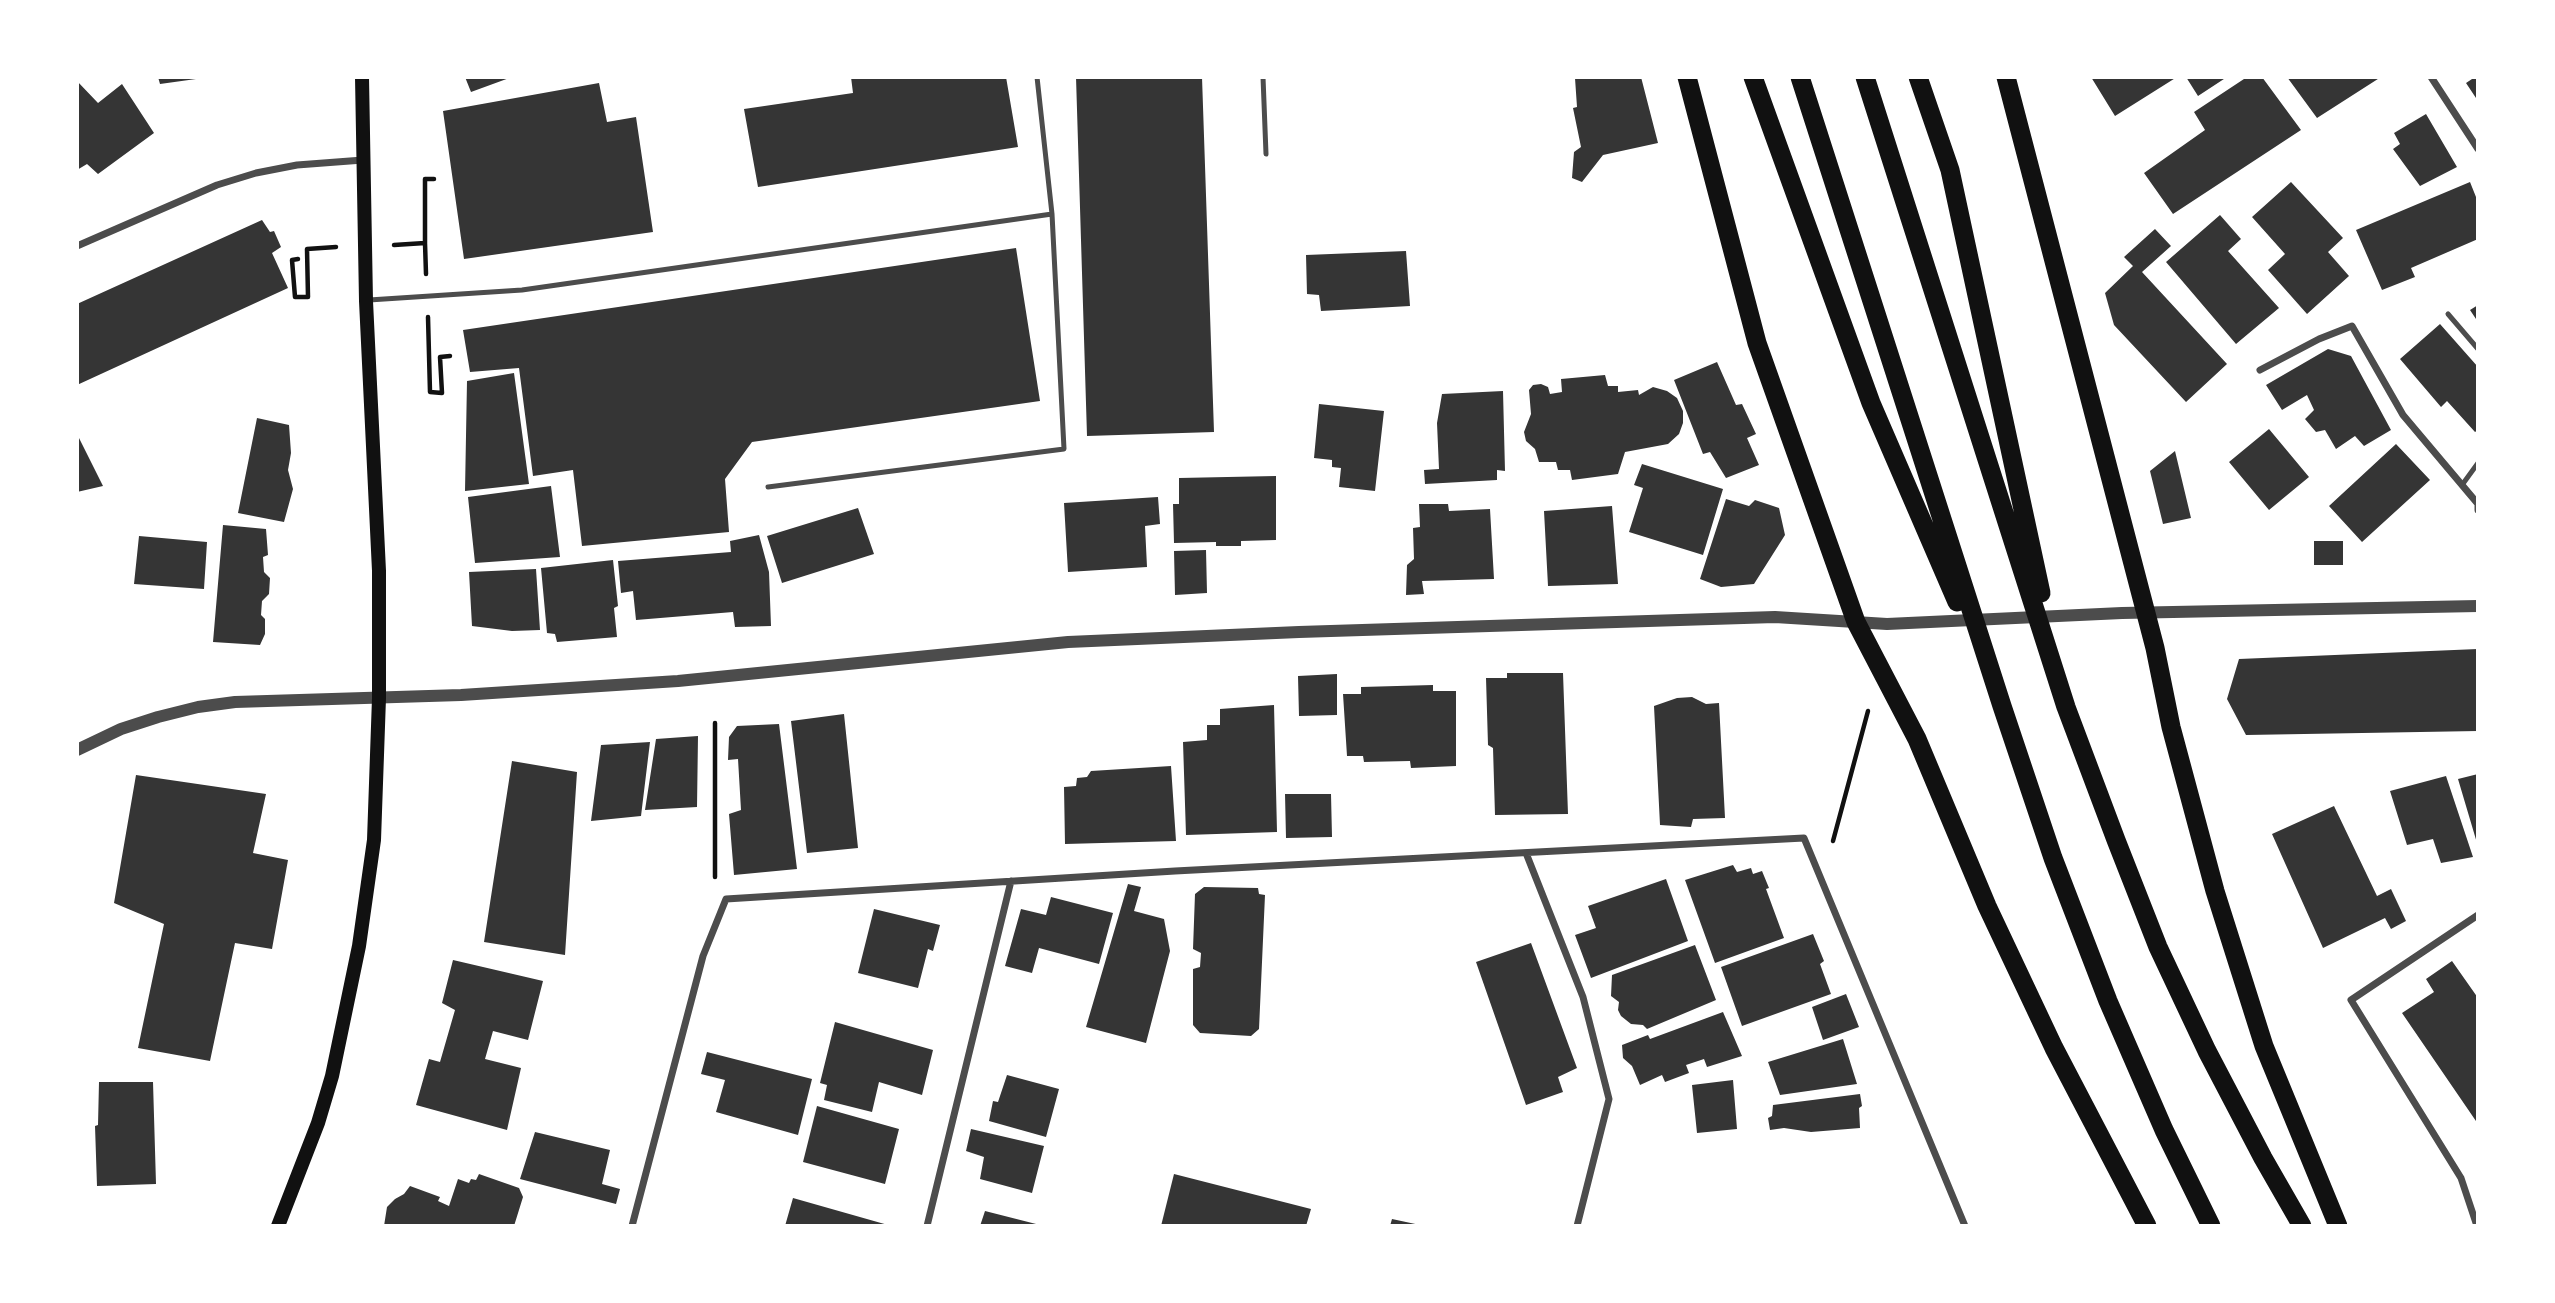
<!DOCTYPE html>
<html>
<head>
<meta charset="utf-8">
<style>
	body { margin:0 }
	#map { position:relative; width:2555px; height:1303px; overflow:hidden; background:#fff; font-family:Ubuntu,sans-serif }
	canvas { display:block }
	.frame { position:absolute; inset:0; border:79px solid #fff; pointer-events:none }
</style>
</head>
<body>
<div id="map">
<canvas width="2555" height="1303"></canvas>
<div class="frame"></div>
</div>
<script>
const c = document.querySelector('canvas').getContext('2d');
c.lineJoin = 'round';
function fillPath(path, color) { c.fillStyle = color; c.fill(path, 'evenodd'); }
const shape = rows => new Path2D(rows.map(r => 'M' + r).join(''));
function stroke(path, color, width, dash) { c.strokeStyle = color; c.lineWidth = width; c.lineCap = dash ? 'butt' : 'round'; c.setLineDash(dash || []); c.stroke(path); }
fillPath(shape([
	[158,77,196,77,196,79,160,84],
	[465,77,512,77,471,92],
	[851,77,1006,77,1018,147,758,187,744,109,853,93],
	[1076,77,1202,77,1214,432,1087,436],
	[1580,77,1641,77,1658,143,1603,155,1582,182,1572,178,1574,152,1581,147,1573,108,1577,107,1575,78],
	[2091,77,2177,77,2115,116],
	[2186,77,2227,77,2198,96],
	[2247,77,2262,77,2301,130,2173,214,2144,173,2205,130,2194,112],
	[2287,77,2381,77,2317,118],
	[2475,77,2478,77,2478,101,2466,83],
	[77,81,98,103,122,84,154,133,98,174,87,164,77,170],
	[599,83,607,122,636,117,653,232,464,259,443,111],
	[2426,114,2457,167,2420,186,2393,149,2400,144,2394,133],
	[2291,182,2343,238,2328,252,2349,276,2307,314,2268,270,2285,254,2252,217],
	[2470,182,2478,202,2478,239,2411,268,2415,277,2382,290,2356,230],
	[2220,215,2241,239,2228,251,2279,308,2236,344,2166,262],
	[262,220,270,232,274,231,281,247,272,253,288,288,77,385,77,304],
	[2155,229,2171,246,2142,272,2227,364,2186,402,2114,325,2105,293,2133,266,2124,257],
	[1016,248,1040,401,752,442,725,479,729,532,582,546,573,470,533,476,519,368,470,372,463,330],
	[1406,251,1410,306,1321,311,1319,295,1307,294,1306,255],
	[2478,305,2478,322,2470,310],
	[2440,324,2478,367,2478,430,2475,432,2447,401,2441,407,2400,359],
	[2328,349,2351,356,2391,430,2364,446,2355,436,2336,449,2325,430,2316,432,2305,419,2314,410,2307,395,2282,410,2266,385],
	[1717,362,1736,405,1742,404,1756,434,1747,438,1759,465,1726,478,1710,452,1703,454,1674,380],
	[514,373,529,484,465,491,467,381],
	[1605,375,1608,386,1618,386,1618,392,1638,390,1639,395,1653,387,1667,391,1677,398,1683,411,1683,423,1679,434,1668,444,1625,452,1618,474,1572,480,1570,470,1558,470,1556,462,1539,462,1535,449,1526,441,1524,432,1531,414,1529,390,1533,385,1541,384,1548,387,1550,394,1562,392,1561,379],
	[1503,391,1505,471,1497,470,1497,480,1425,484,1424,470,1439,469,1437,423,1442,394],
	[1319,404,1384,411,1375,491,1339,487,1341,468,1332,467,1332,460,1314,458],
	[257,418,289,425,291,453,288,470,293,489,284,522,238,513],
	[2269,429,2309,477,2269,510,2229,462],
	[77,434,103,486,77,492],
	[2396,444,2430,480,2362,542,2329,506],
	[2175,451,2191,518,2163,524,2150,471],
	[1642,464,1723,489,1703,555,1629,532,1643,488,1634,485],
	[1276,476,1276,540,1241,541,1241,546,1216,546,1216,542,1174,543,1173,504,1179,504,1179,478],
	[551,486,560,557,475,563,468,497],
	[1158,497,1160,524,1145,526,1147,567,1068,572,1064,503],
	[1726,499,1749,506,1755,500,1779,508,1785,535,1754,584,1721,587,1700,579],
	[1419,504,1448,504,1449,511,1490,509,1494,579,1422,581,1424,594,1406,595,1407,565,1414,559,1413,528,1420,527],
	[1612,506,1618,584,1548,586,1544,511],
	[858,508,874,554,782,583,767,536],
	[223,525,266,529,268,555,263,557,264,572,270,578,269,594,262,601,261,615,265,619,265,634,260,645,213,642],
	[759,535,769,572,771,626,735,627,733,612,636,620,633,591,621,593,618,561,731,552,730,541],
	[139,536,207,542,204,589,134,584],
	[2314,541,2343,541,2343,565,2314,565],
	[1206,550,1207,593,1175,595,1174,551],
	[613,560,618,606,614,608,617,637,557,642,555,634,547,633,541,568],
	[536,569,540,630,512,631,472,626,469,572],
	[2478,649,2478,731,2246,735,2227,699,2239,659],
	[1507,673,1563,673,1568,814,1495,815,1493,748,1488,745,1486,678,1507,678],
	[1337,674,1337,715,1299,716,1298,676],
	[1433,685,1433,691,1456,691,1456,766,1411,768,1410,761,1364,762,1363,756,1347,756,1343,694,1361,694,1361,687],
	[1692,697,1706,704,1719,703,1725,818,1693,819,1691,827,1660,825,1654,706,1677,698],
	[1274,705,1277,832,1186,835,1183,742,1207,740,1207,725,1220,725,1220,709],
	[844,714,858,848,807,853,791,721],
	[779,724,797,869,734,875,729,814,741,810,738,759,728,760,729,737,737,726],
	[698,736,697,807,645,810,656,739],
	[650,742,641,816,591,821,601,745],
	[512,761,577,772,565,955,484,942],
	[1171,766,1176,841,1065,844,1064,787,1076,786,1077,778,1087,777,1091,771],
	[2478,774,2478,842,2477,843,2458,779],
	[136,775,266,794,253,853,288,860,272,949,235,943,210,1061,138,1048,164,924,114,903],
	[2446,776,2473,857,2441,863,2433,839,2407,845,2390,791],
	[1285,794,1331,794,1332,837,1286,838],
	[2334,806,2377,896,2391,889,2406,921,2391,929,2385,918,2323,948,2272,834],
	[1733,865,1737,872,1751,868,1753,874,1762,871,1769,888,1766,889,1784,938,1715,963,1685,880],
	[1666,879,1688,941,1591,978,1575,935,1596,928,1588,906],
	[1128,884,1141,887,1134,911,1164,919,1170,951,1146,1043,1086,1027],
	[1204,887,1258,888,1259,894,1265,895,1259,1029,1251,1036,1200,1033,1193,1025,1193,969,1200,967,1201,953,1193,949,1195,894],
	[1051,897,1113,913,1099,964,1039,948,1032,973,1005,966,1021,909,1046,915],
	[874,909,940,925,933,951,928,949,918,988,858,973],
	[1813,934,1824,961,1820,964,1831,994,1742,1026,1721,967],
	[1531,943,1577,1068,1558,1077,1563,1092,1526,1105,1476,962],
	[1695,945,1716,1000,1647,1029,1643,1025,1631,1024,1621,1016,1618,1010,1619,1002,1611,996,1612,975],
	[453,960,543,981,528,1040,493,1031,485,1059,521,1068,507,1130,416,1105,429,1059,440,1062,455,1010,442,1003],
	[2452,961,2478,998,2478,1124,2402,1013,2434,992,2426,979],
	[1846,994,1859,1027,1823,1040,1812,1007],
	[1723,1012,1742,1056,1707,1067,1704,1059,1686,1065,1689,1073,1665,1082,1662,1075,1640,1085,1632,1066,1623,1058,1622,1045,1648,1035,1650,1039],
	[835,1022,933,1050,922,1095,879,1082,872,1112,824,1100,827,1085,820,1083],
	[1843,1039,1857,1084,1780,1095,1768,1062],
	[707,1052,812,1079,798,1135,716,1112,725,1080,701,1074],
	[1007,1075,1059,1089,1046,1137,989,1121,993,1101,998,1102],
	[1733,1080,1737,1129,1697,1133,1692,1085],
	[99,1082,153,1082,156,1184,97,1186,95,1126,98,1125],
	[1860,1094,1862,1106,1859,1108,1860,1128,1811,1132,1784,1128,1770,1130,1768,1118,1772,1116,1773,1105],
	[817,1106,899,1129,885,1184,803,1162],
	[971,1129,1044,1146,1032,1193,980,1179,984,1157,966,1151],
	[535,1132,610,1150,602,1184,620,1189,616,1204,520,1179],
	[479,1174,519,1188,523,1197,514,1226,384,1226,387,1207,395,1199,404,1194,410,1186,440,1197,438,1201,449,1206,458,1179,469,1183,471,1179,476,1180],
	[1174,1174,1311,1209,1306,1226,1161,1226],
	[793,1198,888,1225,888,1226,785,1226],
	[985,1211,1040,1225,1040,1226,980,1226],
	[1392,1219,1420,1225,1420,1226,1390,1226]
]), '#353535');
stroke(shape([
	[425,243,425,179,434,179],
	[394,245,425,243,426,274],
	[298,259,292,260,295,297,308,297,307,249,336,247],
	[428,317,430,392,442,393,440,357,450,356],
	[1833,841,1868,711],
	[715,877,715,723]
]), '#111', 4.5);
stroke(shape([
	[1263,77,1266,154],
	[369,300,522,290,1052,214,1037,77],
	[2448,314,2478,349],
	[2462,485,2478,463],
	[768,487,1064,449,1052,214]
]), '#4c4c4c', 5);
stroke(shape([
	[2431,77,2478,149],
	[77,246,217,185,256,173,297,165,363,160],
	[2260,370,2319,339,2352,326,2403,415,2478,504,2478,510],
	[1526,853,1583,997,1609,1099,1577,1226],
	[632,1226,703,956,726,899,1175,871,1804,838,1965,1226],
	[927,1226,1011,881],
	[2477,1226,2461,1178,2351,1000,2478,915]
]), '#4c4c4c', 7);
stroke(shape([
	[77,750,121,729,158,717,198,707,235,702,461,695,678,681,1068,642,1299,632,1775,617,1887,624,2122,613,2478,606]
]), '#4c4c4c', 12);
stroke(shape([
	[278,1226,318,1123,332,1076,359,946,374,840,379,698,379,571,366,301,362,77]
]), '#111', 14);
stroke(shape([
	[1687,77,1757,343,1856,622,1917,739,1987,906,2054,1048,2147,1226],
	[1753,77,1871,403,1957,602],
	[1800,77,2002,706,2053,858,2108,1001,2164,1130,2211,1226],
	[1865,77,2066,707,2116,840,2158,947,2207,1051,2263,1158,2302,1226],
	[1918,77,1950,170,2041,593],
	[2006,77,2155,648,2171,727,2215,891,2264,1046,2338,1226]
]), '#111', 19);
</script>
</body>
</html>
